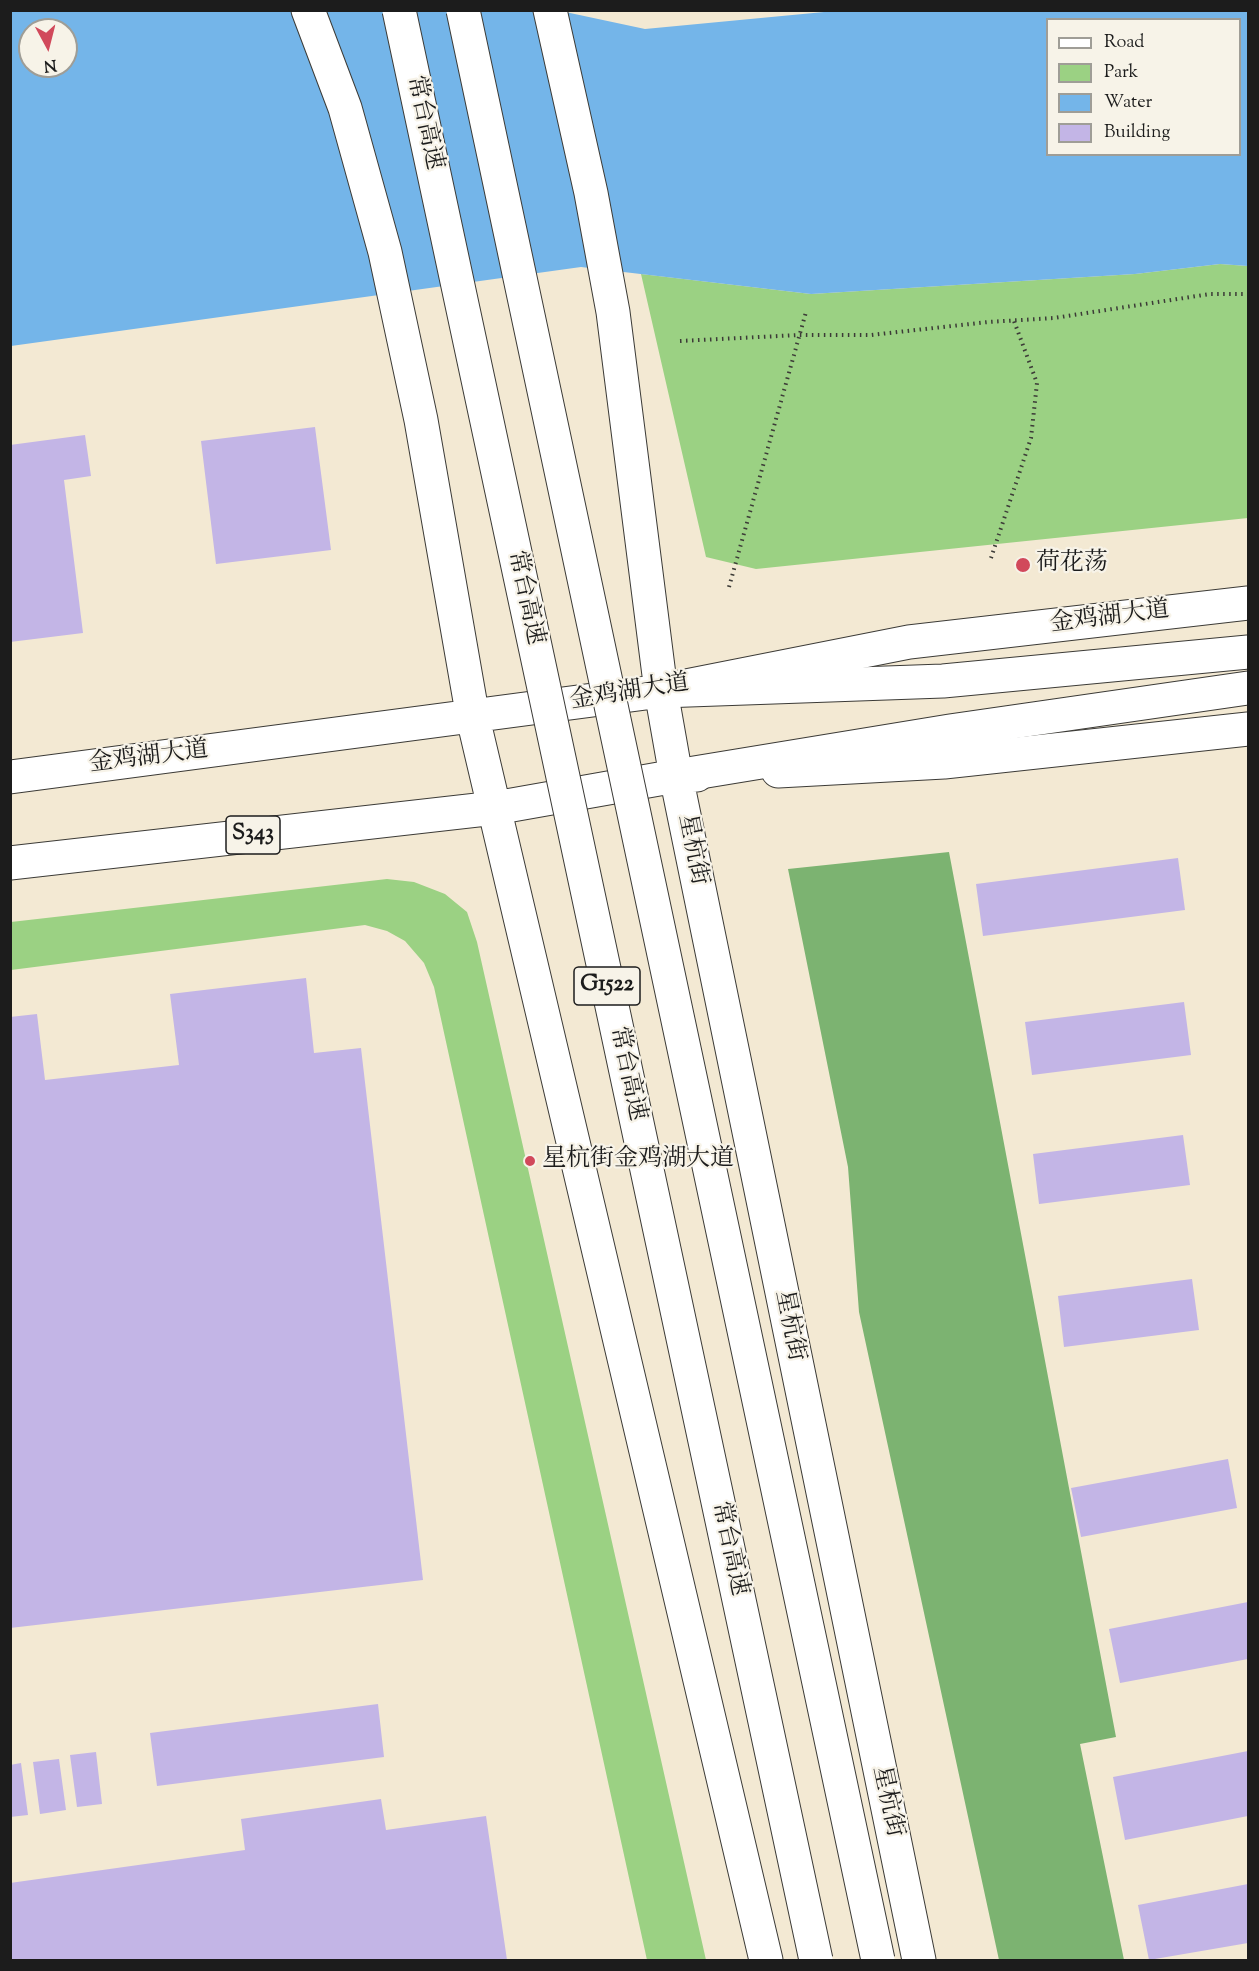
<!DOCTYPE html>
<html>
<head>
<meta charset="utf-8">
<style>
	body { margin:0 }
	#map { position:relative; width:1259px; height:1971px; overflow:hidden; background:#f3e9d3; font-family:"Sorts Mill Goudy",serif }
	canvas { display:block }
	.frame { position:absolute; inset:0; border:12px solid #1c1c1c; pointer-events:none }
	.legend { position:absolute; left:1046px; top:18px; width:195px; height:138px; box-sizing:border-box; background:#f7f3e8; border:2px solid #9f9d96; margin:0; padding:8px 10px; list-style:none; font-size:18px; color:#1c1c1c }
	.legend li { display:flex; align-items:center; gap:12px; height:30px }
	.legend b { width:30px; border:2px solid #9f9d96 }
	.north { position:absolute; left:18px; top:18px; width:60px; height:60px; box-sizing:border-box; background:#f7f3e8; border:2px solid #9f9d96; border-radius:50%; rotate:173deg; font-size:16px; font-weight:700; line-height:24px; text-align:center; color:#1c1c1c }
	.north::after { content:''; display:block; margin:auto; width:21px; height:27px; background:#d1495b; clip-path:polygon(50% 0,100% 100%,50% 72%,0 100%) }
</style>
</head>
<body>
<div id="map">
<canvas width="1259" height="1971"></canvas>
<div class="frame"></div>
<ul class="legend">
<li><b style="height:8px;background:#fff"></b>Road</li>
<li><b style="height:16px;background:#9bd183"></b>Park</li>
<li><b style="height:16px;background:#74b5e9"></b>Water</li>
<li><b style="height:16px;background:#c3b5e6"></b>Building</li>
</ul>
<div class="north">N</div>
</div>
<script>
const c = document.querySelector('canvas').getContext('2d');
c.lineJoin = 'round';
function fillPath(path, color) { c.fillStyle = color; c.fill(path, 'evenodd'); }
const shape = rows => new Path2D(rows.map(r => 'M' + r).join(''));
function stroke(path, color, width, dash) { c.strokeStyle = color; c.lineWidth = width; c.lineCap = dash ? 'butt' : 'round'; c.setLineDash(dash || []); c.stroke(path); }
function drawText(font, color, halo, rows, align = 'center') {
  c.font = font + ' "Sorts Mill Goudy","Noto Serif SC",serif'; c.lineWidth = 4.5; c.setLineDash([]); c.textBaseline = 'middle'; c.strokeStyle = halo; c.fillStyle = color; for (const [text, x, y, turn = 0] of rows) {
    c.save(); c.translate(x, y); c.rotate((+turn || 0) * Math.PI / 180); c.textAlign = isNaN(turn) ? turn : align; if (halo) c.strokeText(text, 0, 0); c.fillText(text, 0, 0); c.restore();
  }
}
fillPath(shape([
	[1220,264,1248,266,1248,518,756,569,706,557,641,274,811,294,1135,274],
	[387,879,414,882,445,894,467,912,477,942,706,1960,647,1960,434,987,424,963,405,941,387,931,365,925,11,970,11,922]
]), '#9bd183');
fillPath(shape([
	[949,852,1116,1737,1080,1744,1124,1960,999,1960,859,1312,848,1167,788,869]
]), '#7cb371');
fillPath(shape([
	[556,10,645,29,845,10,1248,11,1248,266,1220,264,1135,274,811,294,581,267,11,346,10,11],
	[1048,20,1240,20,1240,154,1048,154],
	[30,30,66,30,66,66,30,66]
]), '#74b5e9');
fillPath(shape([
	[315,427,331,550,216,564,201,441],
	[85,435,91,476,64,480,83,633,10,642,10,445],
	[1178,858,1185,910,983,936,976,884],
	[306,978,314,1053,361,1048,423,1580,10,1628,10,1017,37,1014,45,1080,179,1065,170,994],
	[1184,1002,1191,1055,1032,1075,1025,1022],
	[1183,1135,1190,1185,1039,1204,1033,1154],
	[1192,1279,1199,1330,1064,1347,1058,1296],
	[1228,1459,1237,1508,1081,1537,1071,1488],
	[1248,1602,1248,1659,1120,1683,1109,1629],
	[378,1704,384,1757,157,1786,150,1733],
	[1248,1751,1248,1816,1125,1840,1113,1777],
	[96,1752,102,1804,77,1807,70,1755],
	[59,1759,66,1810,40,1814,33,1762],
	[21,1763,28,1815,10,1817,10,1765],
	[381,1799,386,1830,486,1816,507,1960,10,1960,10,1883,245,1850,241,1819],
	[1248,1884,1248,1943,1149,1960,1138,1905]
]), '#c3b5e6');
const major = shape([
	[308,10,345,108,385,252,421,420,473,718,766,1960],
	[550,10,591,193,613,312,661,691,676,776,919,1960],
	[778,771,944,762,1248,729],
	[10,777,661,691,909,642,1248,603],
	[10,863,495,808,676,776,697,775]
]);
const highway = shape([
	[661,691,943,681,1248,652],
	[676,776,950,731,1248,688]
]);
stroke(major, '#3c3b37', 35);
stroke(highway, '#3c3b37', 35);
stroke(shape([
	[680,341,799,335,871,335,988,322,1054,318,1210,294,1248,294],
	[991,558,1031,438,1037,383,1014,321],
	[729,587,806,312]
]), '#3c3b37', 4, [1.5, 4.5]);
stroke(major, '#fff', 33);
stroke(highway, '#fff', 33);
const highwayBridge = shape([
	[399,10,816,1960],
	[463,10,878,1960]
]);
stroke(highwayBridge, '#3c3b37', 35, []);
stroke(highwayBridge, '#fff', 33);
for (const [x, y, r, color] of [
	[1023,565,8,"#d1495b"],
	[530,1161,6,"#d1495b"]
]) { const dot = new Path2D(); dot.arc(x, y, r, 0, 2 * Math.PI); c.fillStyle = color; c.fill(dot); stroke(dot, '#f7f3e8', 2); }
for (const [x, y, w] of [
	[253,835,54],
	[607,986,66]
]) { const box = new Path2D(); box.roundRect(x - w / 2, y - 19, w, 38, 4.5); c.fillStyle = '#f7f3e8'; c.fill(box); stroke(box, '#1c1c1c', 1.5); }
drawText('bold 22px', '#1c1c1c', null, [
	["S343",253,835],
	["G1522",607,986]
]);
drawText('24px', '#1c1c1c', '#f7f3e8', [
	["常台高速",423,123,78],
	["常台高速",524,598,78],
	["金鸡湖大道",1110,619,-7],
	["金鸡湖大道",630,694,-9],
	["金鸡湖大道",149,759,-7],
	["星杭街",691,850,79],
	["常台高速",626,1074,78],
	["星杭街",788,1326,79],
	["常台高速",728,1549,78],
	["星杭街",886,1802,78]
]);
drawText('24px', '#1c1c1c', '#f7f3e8', [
	["荷花荡",1036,565],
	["星杭街金鸡湖大道",542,1161]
], 'left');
</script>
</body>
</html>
